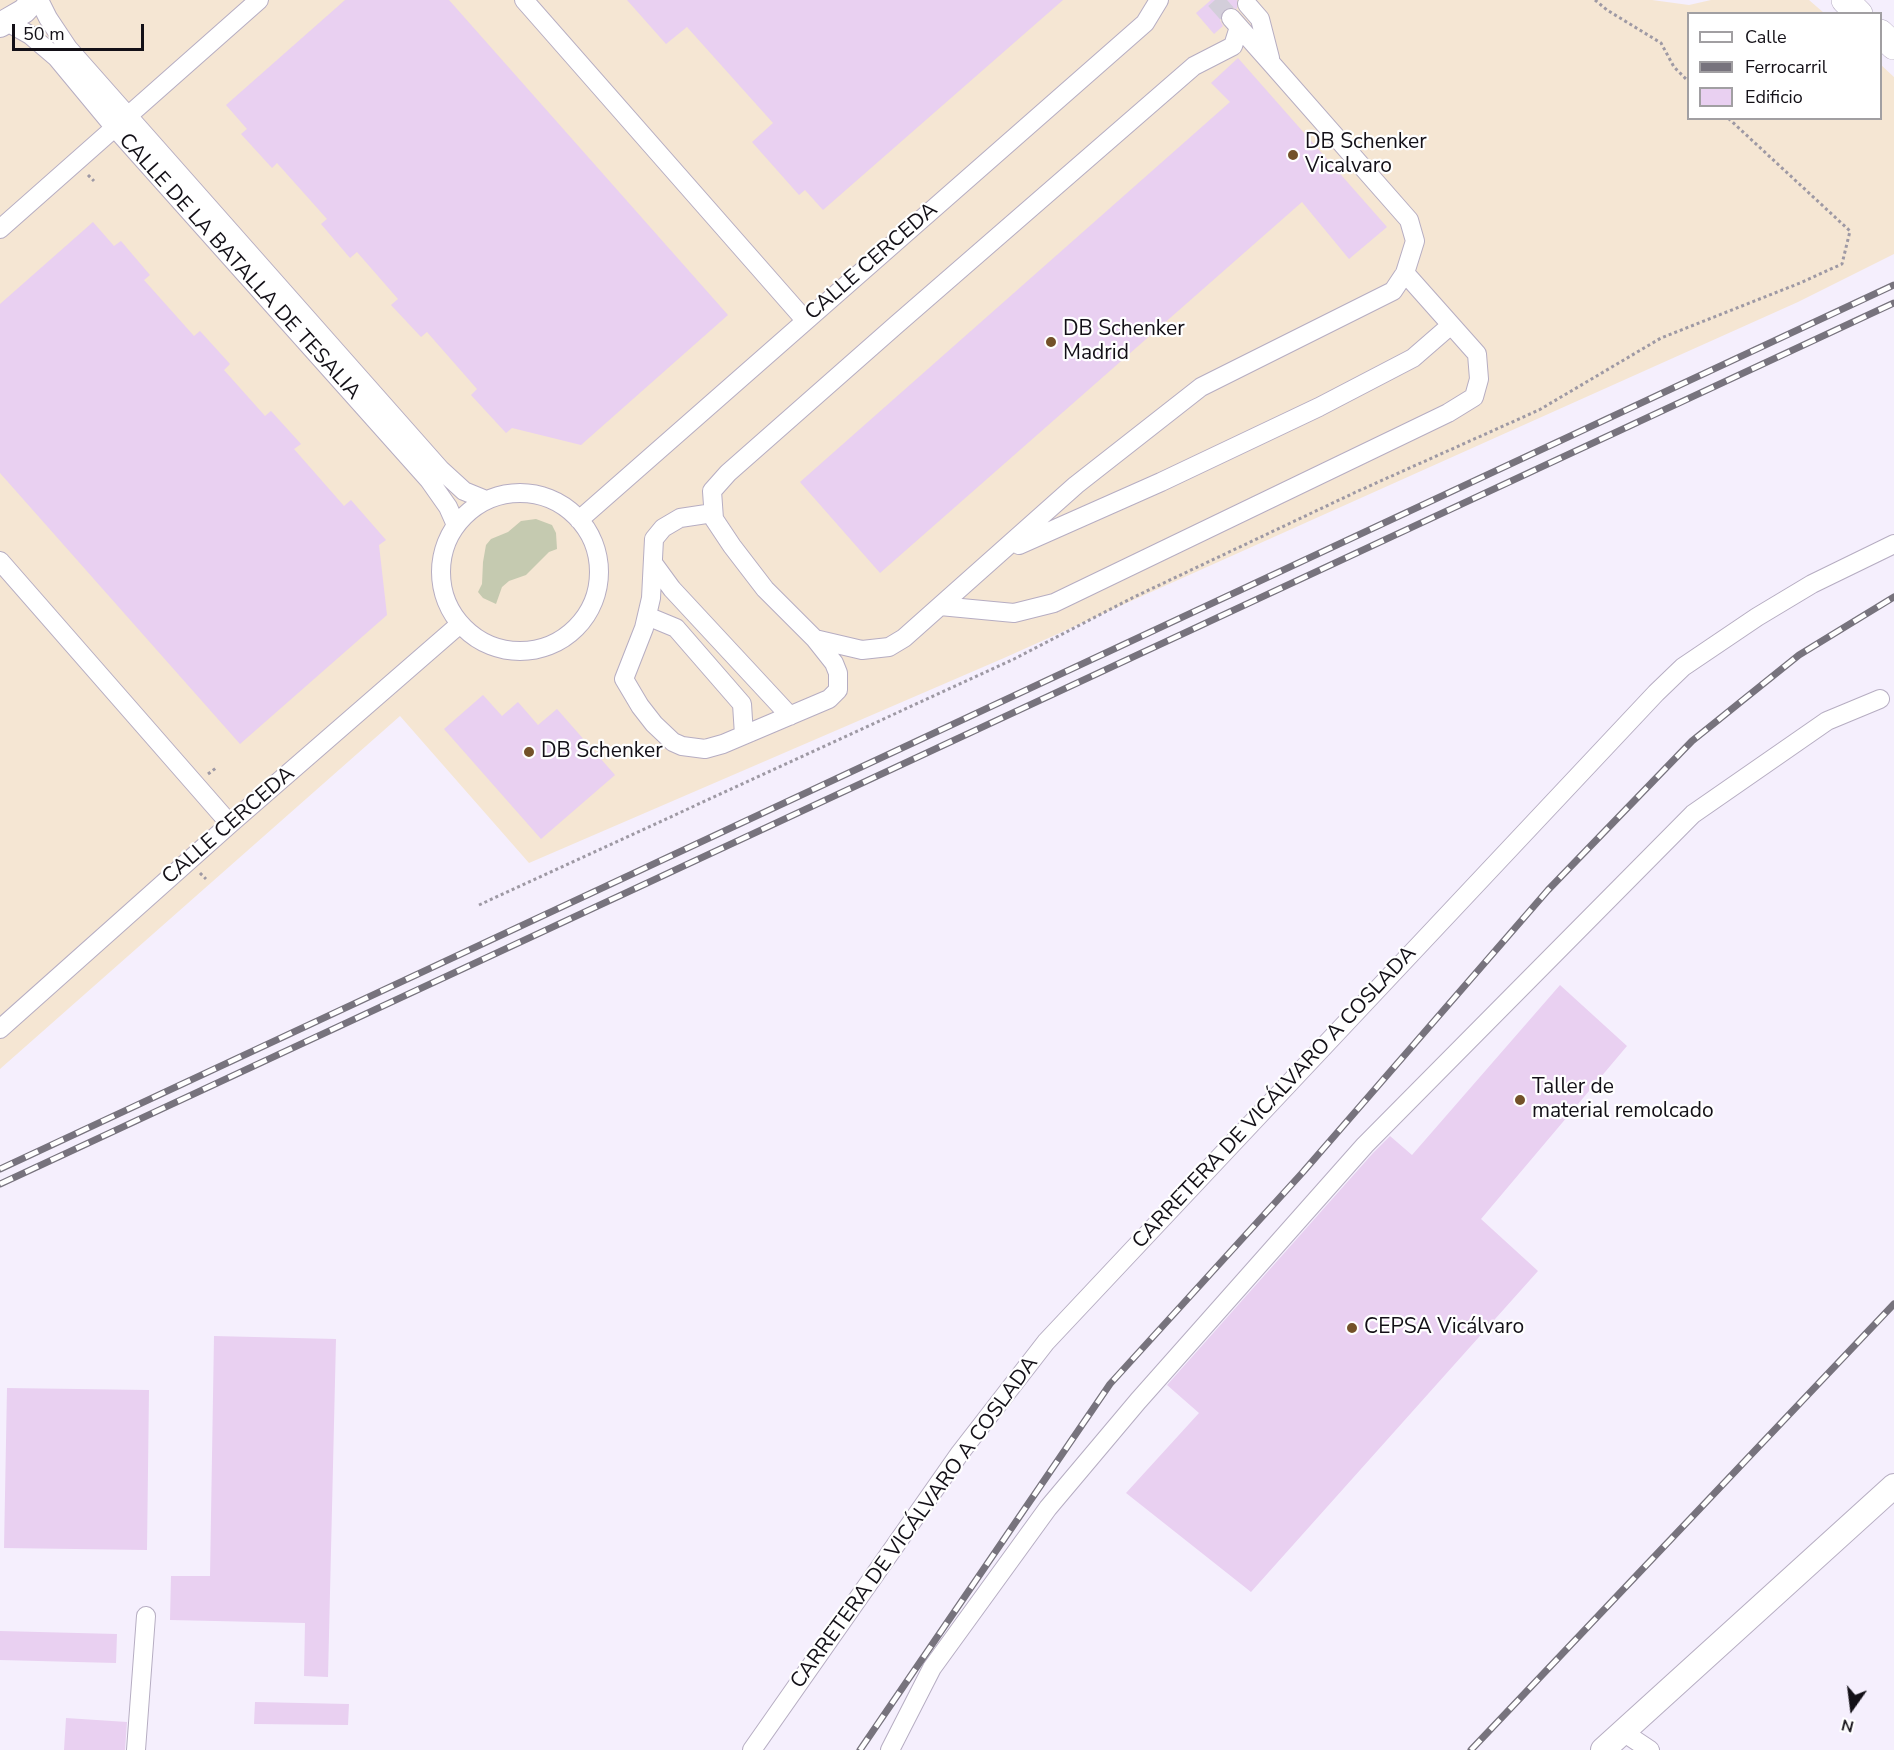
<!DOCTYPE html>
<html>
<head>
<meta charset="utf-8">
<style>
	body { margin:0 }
	#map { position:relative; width:1894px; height:1750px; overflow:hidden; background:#f5effd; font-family:"Nunito Sans",sans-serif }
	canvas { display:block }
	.legend { position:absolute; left:1687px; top:12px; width:195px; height:108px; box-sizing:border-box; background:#fff; border:2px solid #a19fa2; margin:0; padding:8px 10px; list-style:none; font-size:18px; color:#131017 }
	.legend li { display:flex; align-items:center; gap:12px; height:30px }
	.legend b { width:30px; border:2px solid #a19fa2 }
	.north { position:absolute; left:1822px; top:1678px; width:60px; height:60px; -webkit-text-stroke:4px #fff; paint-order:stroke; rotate:194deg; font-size:16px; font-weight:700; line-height:24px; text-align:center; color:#131017 }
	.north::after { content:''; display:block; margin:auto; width:21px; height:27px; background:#131017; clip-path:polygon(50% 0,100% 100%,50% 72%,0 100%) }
	.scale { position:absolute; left:12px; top:24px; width:132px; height:27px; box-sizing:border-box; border:3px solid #131017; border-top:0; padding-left:8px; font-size:18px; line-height:21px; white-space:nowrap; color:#131017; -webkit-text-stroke:4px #fff; paint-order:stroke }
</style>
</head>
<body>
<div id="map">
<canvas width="1894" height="1750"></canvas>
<ul class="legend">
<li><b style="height:8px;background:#fff"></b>Calle</li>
<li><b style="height:8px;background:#77737d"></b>Ferrocarril</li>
<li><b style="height:16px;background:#e9d0f1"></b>Edificio</li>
</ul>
<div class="north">N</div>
<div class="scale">50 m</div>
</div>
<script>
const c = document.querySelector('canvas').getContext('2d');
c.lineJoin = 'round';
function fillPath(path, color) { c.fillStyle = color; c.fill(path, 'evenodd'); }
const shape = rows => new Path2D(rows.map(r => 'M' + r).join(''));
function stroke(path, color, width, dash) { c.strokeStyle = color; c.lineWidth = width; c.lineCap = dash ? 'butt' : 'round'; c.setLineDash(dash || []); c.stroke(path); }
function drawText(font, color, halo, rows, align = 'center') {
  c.font = font + ' "Nunito Sans",sans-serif'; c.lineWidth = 4.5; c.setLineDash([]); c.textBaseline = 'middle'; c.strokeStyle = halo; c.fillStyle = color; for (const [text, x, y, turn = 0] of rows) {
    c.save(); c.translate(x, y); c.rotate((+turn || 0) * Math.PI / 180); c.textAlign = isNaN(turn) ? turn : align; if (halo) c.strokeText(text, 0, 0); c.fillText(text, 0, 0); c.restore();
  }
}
fillPath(shape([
	[0,0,1652,0,1689,5,1711,0,1809,0,1824,13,1688,14,1688,118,1880,118,1881,65,1894,77,1894,254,1798,302,1004,658,529,863,400,716,0,1069]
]), '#f5e6d3');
fillPath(shape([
	[536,519,552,525,556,533,557,549,549,552,526,575,509,581,502,587,496,604,483,598,478,592,482,584,483,562,486,545,491,539,508,532,521,521]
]), '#c5cab0');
fillPath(shape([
	[345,0,449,0,728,315,581,445,512,428,506,433,471,395,477,389,427,332,421,337,391,305,398,299,357,252,350,258,321,224,327,219,277,163,272,168,241,134,247,129,226,105],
	[627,0,1063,0,823,210,805,190,799,195,752,142,773,123,687,27,666,44],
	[1211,0,1237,0,1237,9,1229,7,1223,10,1220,20,1223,26,1214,34,1196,13],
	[1238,58,1387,227,1349,259,1302,202,880,573,800,482,1230,102,1211,83],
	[93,222,114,246,121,241,150,275,144,280,194,336,200,331,230,364,224,370,265,416,271,411,301,444,294,449,344,506,351,500,386,540,379,545,387,615,240,744,0,473,0,304],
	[483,695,502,716,518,702,538,725,557,709,615,775,541,839,444,729],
	[1560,985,1627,1046,1481,1219,1538,1271,1251,1592,1126,1493,1199,1413,1167,1385,1373,1153,1390,1136,1412,1155],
	[214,1336,336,1339,328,1677,304,1676,305,1623,170,1620,171,1576,210,1576],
	[7,1388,149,1390,147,1550,4,1548],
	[0,1631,117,1634,116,1663,0,1660],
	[255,1702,349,1704,348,1725,254,1724],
	[66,1718,127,1722,125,1750,64,1750]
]), '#e9d0f1');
stroke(shape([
	[1215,0,1231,18]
]), '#d3ceda', 18, [18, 9]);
const minor = shape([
	[39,0,48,18,68,48,441,470,464,491,486,500],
	[524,0,805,320],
	[1247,4,1260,19,1270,58],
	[1231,18,1271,63,1409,220,1415,241,1405,273,1393,291,1201,387,1076,485,904,638,889,647,862,650,815,639,765,589,732,546,714,519,712,491,728,473,896,325,1194,66,1233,46,1239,27],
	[7,22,30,35,57,58,115,128,429,480,448,507,456,525],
	[0,229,259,0],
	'441 572a79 79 0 1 1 158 0a79 79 0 1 1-158 0Z',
	[713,513,680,518,663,528,654,539,651,598,644,628,624,679,640,706,654,724,673,742,682,746,705,749,723,744,829,699,838,690,838,673,834,663,815,639],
	[579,520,1145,23,1159,0],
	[1019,545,1161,482,1319,407,1413,358,1451,325],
	[0,561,230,824],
	[653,563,672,589,790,716],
	[940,606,1014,613,1054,603,1448,413,1474,397,1479,379,1477,354,1405,273],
	[647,616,676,628,742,704,744,735],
	[0,1029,230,824,460,624],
	[1623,1732,1650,1750],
	[136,1750,146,1616],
	[752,1750,960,1453,1046,1342,1656,693,1683,667,1757,617,1812,584,1894,544],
	[890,1750,932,1668,1048,1508,1138,1401,1365,1145,1693,814,1827,721,1880,699]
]);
const major = shape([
	[0,25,24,11,34,0],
	[1603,1750,1894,1486]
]);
const highway = shape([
	[1845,0,1859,14],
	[1880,33,1894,46]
]);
stroke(minor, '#b6adc2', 20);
stroke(major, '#b6adc2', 26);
stroke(highway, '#b6adc2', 28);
stroke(shape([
	[1595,0,1607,10,1661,43,1674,67,1688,81],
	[88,175,94,181],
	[208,774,216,768],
	[200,873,206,879],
	[479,905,1014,659,1134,597,1356,492,1539,410,1661,338,1800,283,1842,264,1850,231,1728,118]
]), '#9e99a4', 3, [3, 3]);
stroke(minor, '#fff', 18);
stroke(major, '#fff', 24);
stroke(highway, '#fff', 27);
const rail = shape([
	[0,1169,1894,285],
	[0,1184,1894,303],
	[860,1750,1110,1384,1303,1172,1548,890,1692,741,1799,655,1894,597],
	[1471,1750,1894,1304]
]);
stroke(rail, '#77737d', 7);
stroke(rail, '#fff', 4.5, [14]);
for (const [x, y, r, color] of [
	[1293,155,6,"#735129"],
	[1051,342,6,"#735129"],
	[529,752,6,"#735129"],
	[1520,1100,6,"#735129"],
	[1352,1328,6,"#735129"]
]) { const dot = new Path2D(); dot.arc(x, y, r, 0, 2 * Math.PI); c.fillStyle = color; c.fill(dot); stroke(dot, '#fff', 2); }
drawText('21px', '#131017', '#fff', [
	["DB Schenker",1305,143],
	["Vicalvaro",1305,167],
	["DB Schenker",1063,330],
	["Madrid",1063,354],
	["DB Schenker",541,752],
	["Taller de",1532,1088],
	["material remolcado",1532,1112],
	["CEPSA Vicálvaro",1364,1328]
], 'left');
drawText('21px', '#131017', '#fff', [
	["CALLE CERCEDA",872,262,-41],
	["CALLE DE LA BATALLA DE TESALIA",239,267,48],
	["CALLE CERCEDA",229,826,-41],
	["CARRETERA DE VICÁLVARO A COSLADA",1275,1098,-47],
	["CARRETERA DE VICÁLVARO A COSLADA",915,1523,-54]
]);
</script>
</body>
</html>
